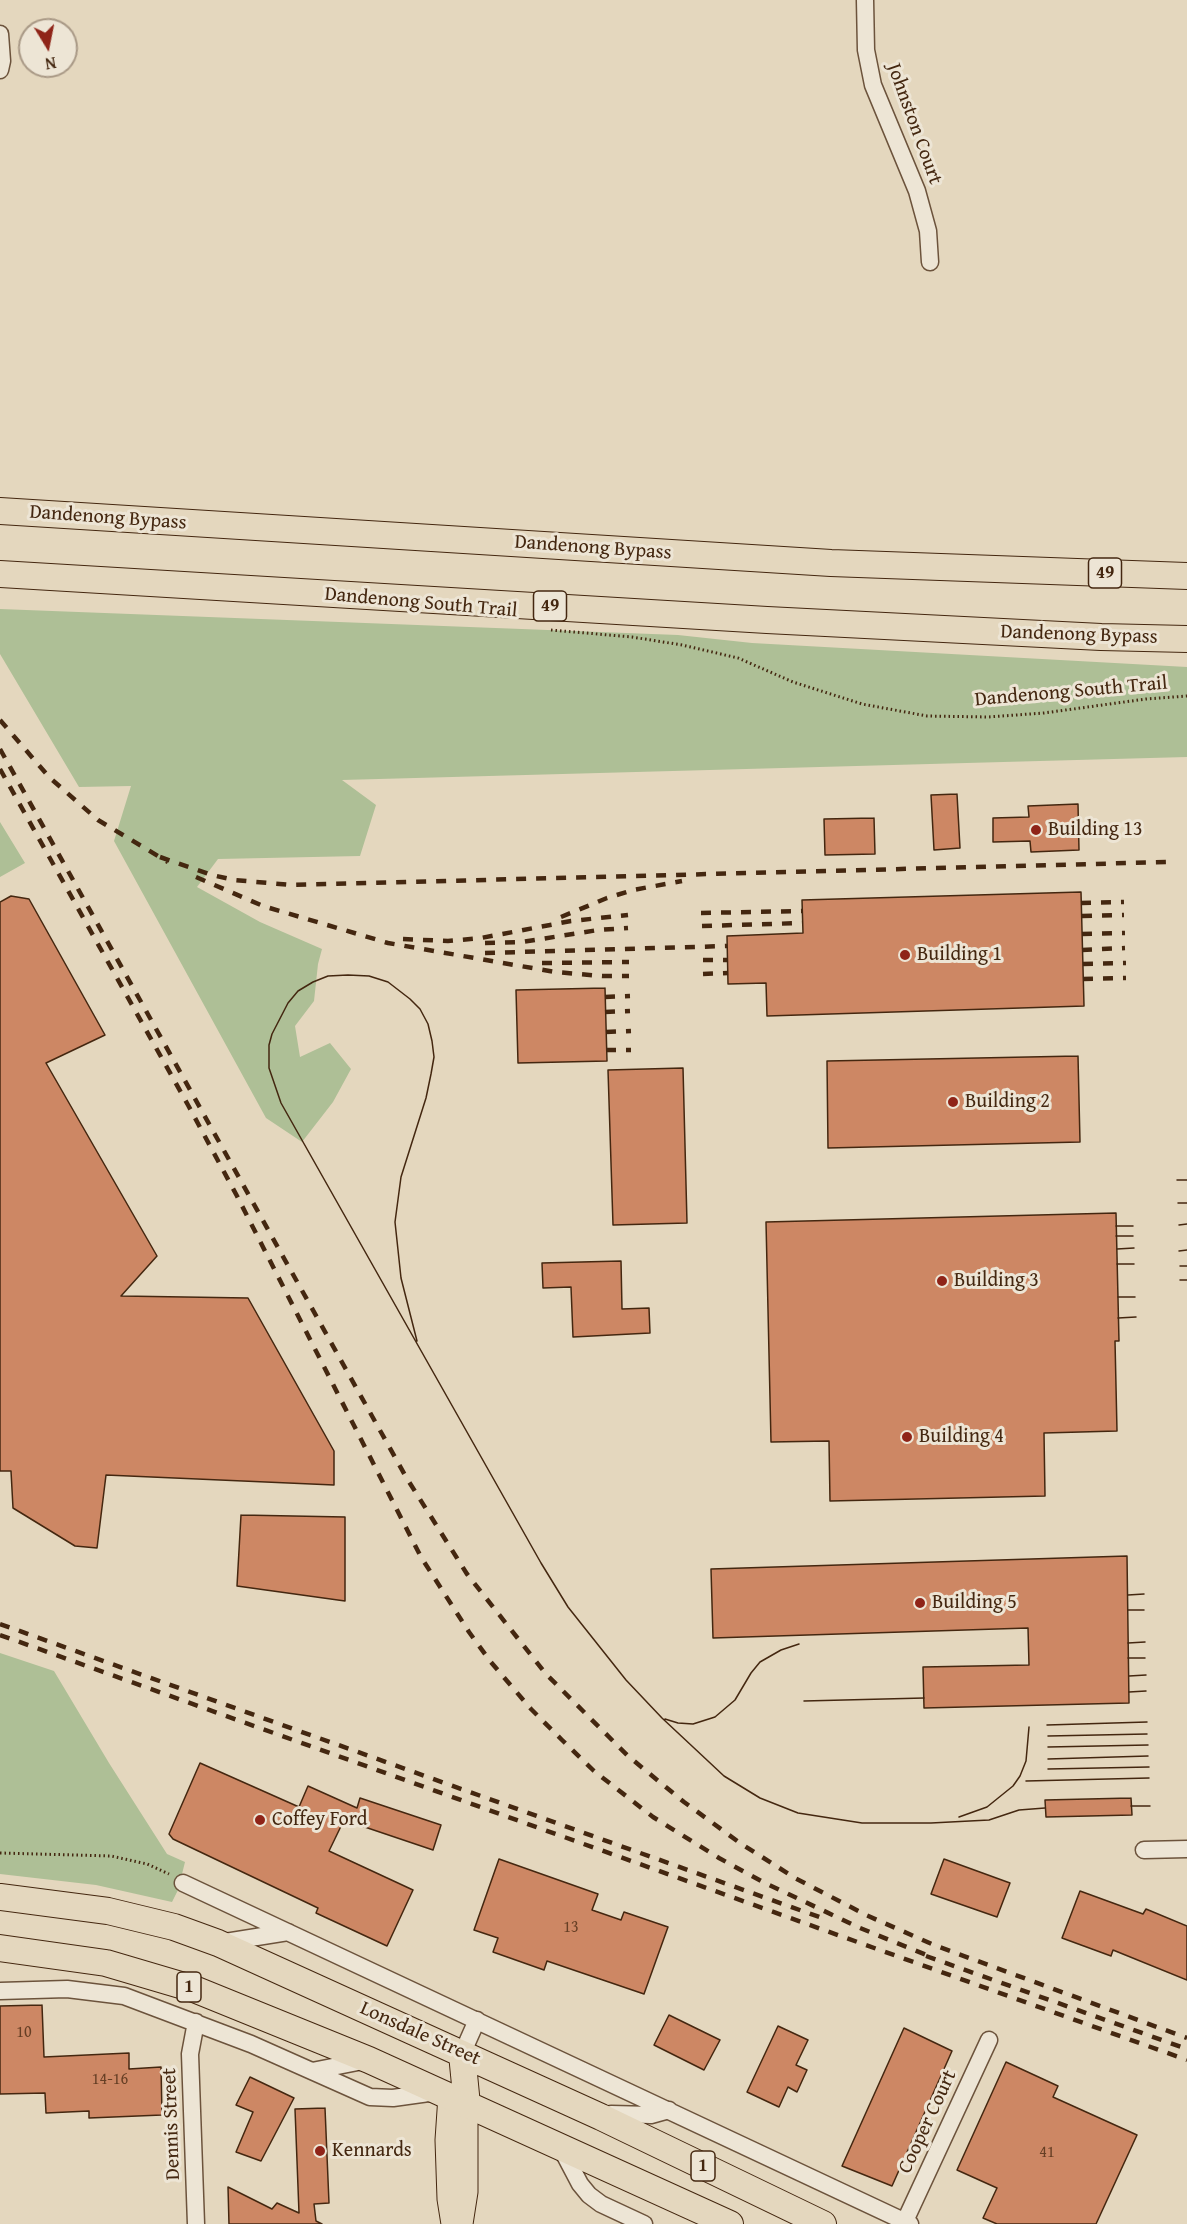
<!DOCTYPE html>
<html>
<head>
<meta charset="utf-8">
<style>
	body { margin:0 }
	#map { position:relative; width:1187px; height:2224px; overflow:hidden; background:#e4d7be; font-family:"Gentium Book Plus",serif }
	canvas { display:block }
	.north { position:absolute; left:18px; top:18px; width:60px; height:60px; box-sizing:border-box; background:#ede5d5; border:2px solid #a99986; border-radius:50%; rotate:170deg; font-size:16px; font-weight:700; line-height:24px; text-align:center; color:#442710 }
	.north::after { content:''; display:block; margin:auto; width:21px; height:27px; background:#8f2418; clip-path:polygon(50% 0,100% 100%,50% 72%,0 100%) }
</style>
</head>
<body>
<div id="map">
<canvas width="1187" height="2224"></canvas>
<div class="north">N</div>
</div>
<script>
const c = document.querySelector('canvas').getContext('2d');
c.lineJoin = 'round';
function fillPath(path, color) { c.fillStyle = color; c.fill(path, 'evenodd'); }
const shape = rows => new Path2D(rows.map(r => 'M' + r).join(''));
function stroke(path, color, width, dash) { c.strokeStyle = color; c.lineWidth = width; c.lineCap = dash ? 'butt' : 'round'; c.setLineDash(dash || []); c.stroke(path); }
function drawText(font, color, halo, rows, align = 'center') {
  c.font = font + ' "Gentium Book Plus",serif'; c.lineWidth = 6; c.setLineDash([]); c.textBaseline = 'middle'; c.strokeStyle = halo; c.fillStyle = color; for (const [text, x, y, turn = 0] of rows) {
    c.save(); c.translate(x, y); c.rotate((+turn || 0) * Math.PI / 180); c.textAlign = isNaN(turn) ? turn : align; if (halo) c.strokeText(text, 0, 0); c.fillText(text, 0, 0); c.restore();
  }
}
fillPath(shape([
	[0,609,678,635,752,643,1187,667,1187,757,342,780,376,805,360,856,218,859,197,887,260,922,322,949,318,964,314,1001,295,1026,300,1057,330,1043,351,1069,333,1102,302,1142,266,1118,114,841,131,786,79,787,0,654],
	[0,822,25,863,0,877],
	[0,1653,54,1671,109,1763,167,1854,185,1862,178,1890,172,1902,96,1885,0,1874]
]), '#aebf96');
const building = shape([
	[957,794,960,848,934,850,931,795,957,794],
	[1078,804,1079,850,1031,852,1030,841,993,842,993,818,1029,817,1028,806,1078,804],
	[874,818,875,854,825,855,824,819,874,818],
	[1081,892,1084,1006,767,1016,766,983,728,984,727,936,803,933,802,900,1081,892],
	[11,896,29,899,105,1035,46,1063,157,1256,121,1296,248,1298,334,1451,334,1485,106,1475,97,1548,75,1546,13,1508,11,1471,0,1471,0,902,11,896],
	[605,988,607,1061,518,1063,516,990,605,988],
	[1078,1056,1080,1142,828,1148,827,1061,1078,1056],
	[683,1068,687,1223,613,1225,608,1070,683,1068],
	[1116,1213,1119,1341,1115,1341,1117,1431,1044,1433,1045,1496,830,1501,829,1441,771,1442,766,1222,1116,1213],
	[621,1261,622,1309,649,1308,650,1333,573,1337,571,1287,543,1288,542,1263,621,1261],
	[241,1515,345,1517,345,1601,237,1586,241,1515],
	[1127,1556,1129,1703,924,1708,923,1667,1029,1665,1028,1628,713,1638,711,1569,1127,1556],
	[200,1763,299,1807,308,1786,357,1808,360,1798,441,1825,433,1850,344,1820,329,1851,413,1890,387,1946,316,1913,318,1908,173,1839,169,1834,200,1763],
	[1131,1798,1132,1815,1046,1817,1045,1800,1131,1798],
	[499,1859,598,1894,592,1910,621,1920,624,1912,668,1927,644,1994,547,1961,544,1970,493,1952,498,1938,474,1930,499,1859],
	[944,1859,1010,1883,997,1917,931,1894,944,1859],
	[1080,1891,1143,1914,1146,1909,1187,1926,1187,1980,1113,1950,1111,1956,1062,1938,1080,1891],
	[42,2005,44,2057,129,2053,129,2069,161,2067,162,2115,89,2118,89,2111,46,2113,45,2093,0,2094,0,2006,42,2005],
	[669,2015,720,2040,704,2070,654,2045,669,2015],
	[778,2026,808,2040,796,2065,807,2070,797,2092,788,2087,779,2107,747,2092,778,2026],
	[904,2028,952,2051,892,2186,842,2166,904,2028],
	[1006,2062,1058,2086,1053,2097,1137,2135,1096,2224,997,2224,983,2218,997,2188,957,2170,1006,2062],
	[250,2077,294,2098,261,2161,236,2152,253,2112,236,2105,250,2077],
	[325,2108,329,2203,314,2204,316,2221,322,2224,229,2224,228,2187,272,2209,277,2203,299,2213,295,2109,325,2108]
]);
fillPath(building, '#cd8764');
stroke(building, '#442710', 1.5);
const minor = shape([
	[865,0,866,50,873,85,917,191,928,231,930,262],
	[0,34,2,61,0,70],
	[1144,1850,1187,1849],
	[183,1883,910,2224],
	[219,1943,288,1932],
	[0,1991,67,1989,124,1996,251,2044,370,2097,393,2098,436,2092],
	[462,2054,477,2020],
	[312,2071,368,2060],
	[602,2116,611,2114,651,2115,669,2110],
	[560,2146,580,2184,589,2195,601,2204,644,2224],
	[905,2221,989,2040],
	[196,2224,190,2054,196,2022]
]);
const major = shape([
	[449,2096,446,2140,448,2199,452,2224],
	[462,2224,467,2192,467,2105]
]);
const highway = shape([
	[0,511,831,563,1187,576],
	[0,574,767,620,1101,637,1187,639],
	[0,1897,108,1911,174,1927,218,1943,601,2117,823,2224],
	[0,1948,106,1963,194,1989,369,2060,730,2224],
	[462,2054,467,2105]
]);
stroke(minor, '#6c533c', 19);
stroke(major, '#442710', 23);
stroke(highway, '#442710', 28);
stroke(shape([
	[551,630,632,637,682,645,738,658,793,682,862,704,927,716,988,717,1044,713,1146,699,1187,696],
	[0,1853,111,1856,147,1864,169,1874]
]), '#442710', 3, [1.5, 3]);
stroke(minor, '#ede5d5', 16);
stroke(major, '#e4d7be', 21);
stroke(highway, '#e4d7be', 26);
stroke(shape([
	[1177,1180,1187,1180],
	[1178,1203,1187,1203],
	[1179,1225,1187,1224],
	[1116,1226,1133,1226],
	[1116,1236,1133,1236],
	[1117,1249,1134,1248],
	[1179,1251,1187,1250],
	[1117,1264,1134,1264],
	[1180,1266,1187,1266],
	[1180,1280,1187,1280],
	[1118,1297,1135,1297],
	[1118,1318,1136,1317],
	[417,1341,401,1278,395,1222,401,1177,426,1098,431,1074,434,1057,432,1041,428,1024,420,1009,410,999,388,982,369,976,348,975,328,976,313,982,298,991,288,1003,272,1034,269,1045,269,1068,281,1103,541,1563,568,1607,626,1680,662,1718,724,1776,760,1798,798,1813,862,1823,931,1823,989,1820,1019,1810,1045,1808],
	[1128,1595,1144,1594],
	[1128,1610,1144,1610],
	[1128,1643,1145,1642],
	[1128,1658,1145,1658],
	[1129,1676,1146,1675],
	[1129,1692,1146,1691],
	[804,1701,924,1698],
	[665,1719,678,1723,693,1724,715,1717,735,1700,751,1673,760,1662,781,1650,799,1644],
	[1047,1725,1147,1722],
	[1048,1736,1147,1734],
	[1048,1747,1148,1745],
	[1048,1759,1148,1756],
	[1048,1769,1149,1767],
	[1026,1781,1149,1778],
	[1131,1806,1150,1806],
	[959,1817,987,1807,1013,1786,1020,1776,1026,1761,1029,1727]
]), '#442710', 1.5);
stroke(shape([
	[0,720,49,777,98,820,168,862],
	[0,749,406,1477,467,1574,546,1674,628,1756,684,1802,740,1843,795,1878,866,1915,934,1945,1187,2038],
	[0,769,188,1105,237,1196,421,1557,469,1632,490,1661,531,1709,562,1740,594,1771,653,1817,719,1858,763,1882,860,1928,934,1958],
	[160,857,212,875,234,880,291,885,1168,862],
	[196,877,263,906,388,943,555,972,602,976,629,976],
	[1081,903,1124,902],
	[701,913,802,911],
	[1082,916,1124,915],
	[561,917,607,898,633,890,682,881],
	[702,926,803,923],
	[1082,934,1125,933],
	[403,939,448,941,481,938,571,921,628,915],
	[485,943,522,942,598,930,628,928],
	[1082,950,1125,948],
	[485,953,727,946],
	[703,960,727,960],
	[542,963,629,962],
	[1083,964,1126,963],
	[703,974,728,973],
	[1083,979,1126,978],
	[605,997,630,996],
	[605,1012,630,1011],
	[606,1032,631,1031],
	[606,1050,631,1050],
	[0,1624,822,1918],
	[0,1635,1187,2060],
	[926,1956,1187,2049]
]), '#442710', 4.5, [10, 10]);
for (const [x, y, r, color] of [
	[1036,830,6,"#8f2418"],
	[905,955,6,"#8f2418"],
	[953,1102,6,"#8f2418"],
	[942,1281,6,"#8f2418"],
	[907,1437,6,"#8f2418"],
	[920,1603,6,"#8f2418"],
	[260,1820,6,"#8f2418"],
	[320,2151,6,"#8f2418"]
]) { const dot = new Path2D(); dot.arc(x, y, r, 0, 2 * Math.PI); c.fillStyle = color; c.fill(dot); stroke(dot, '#ede5d5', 2); }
drawText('16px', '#663f25', null, [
	["13",571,1928],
	["10",24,2033],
	["14-16",110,2080],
	["41",1047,2153]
]);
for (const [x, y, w] of [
	[1105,573,33],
	[550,606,33],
	[189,1987,24],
	[703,2166,24]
]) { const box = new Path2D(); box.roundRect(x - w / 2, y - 15, w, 30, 4.5); c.fillStyle = '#ede5d5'; c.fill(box); stroke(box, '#442710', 1.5); }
drawText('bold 18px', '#442710', null, [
	["49",1105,573],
	["49",550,606],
	["1",189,1987],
	["1",703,2166]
]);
drawText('20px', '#442710', '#ede5d5', [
	["Johnston Court",914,124,70],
	["Dandenong Bypass",108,518,4],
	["Dandenong Bypass",593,548,4],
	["Dandenong South Trail",421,603,5],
	["Dandenong Bypass",1079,635,2],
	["Dandenong South Trail",1071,692,-5],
	["Lonsdale Street",420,2034,24],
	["Cooper Court",928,2122,-65],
	["Dennis Street",172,2124,-92]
]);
drawText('20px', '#442710', '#ede5d5', [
	["Building 13",1048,830],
	["Building 1",917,955],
	["Building 2",965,1102],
	["Building 3",954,1281],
	["Building 4",919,1437],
	["Building 5",932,1603],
	["Coffey Ford",272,1820],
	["Kennards",332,2151]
], 'left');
</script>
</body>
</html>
